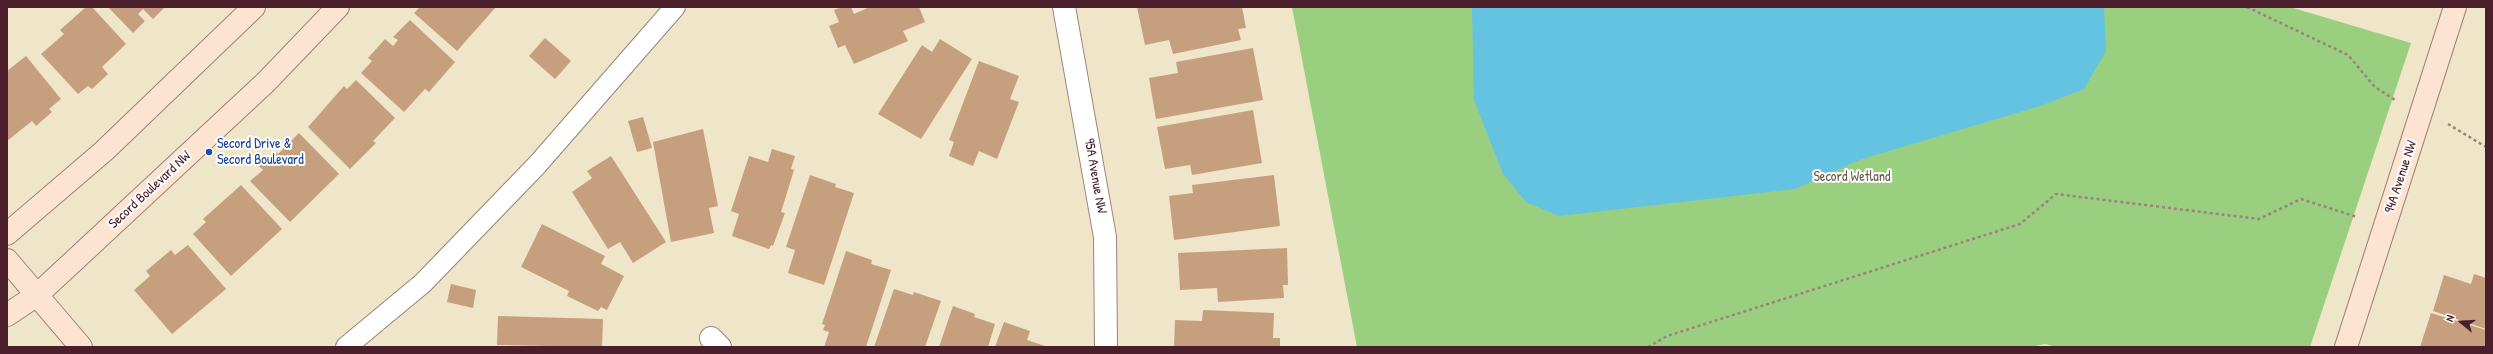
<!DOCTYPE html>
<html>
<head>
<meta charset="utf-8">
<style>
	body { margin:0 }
	#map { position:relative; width:2493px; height:354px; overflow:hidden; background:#efe5c8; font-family:"Patrick Hand",sans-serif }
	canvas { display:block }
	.frame { position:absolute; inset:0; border:8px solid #4a1f2b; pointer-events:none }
	.north { position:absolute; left:2441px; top:302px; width:40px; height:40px; -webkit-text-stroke:3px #fff; paint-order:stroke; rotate:288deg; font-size:11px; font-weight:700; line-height:16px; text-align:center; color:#4a1f2b }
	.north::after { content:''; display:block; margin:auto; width:14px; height:18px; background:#4a1f2b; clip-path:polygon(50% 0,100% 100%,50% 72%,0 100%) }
</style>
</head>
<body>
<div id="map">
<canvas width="2493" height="354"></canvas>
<div class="frame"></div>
<div class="north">N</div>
</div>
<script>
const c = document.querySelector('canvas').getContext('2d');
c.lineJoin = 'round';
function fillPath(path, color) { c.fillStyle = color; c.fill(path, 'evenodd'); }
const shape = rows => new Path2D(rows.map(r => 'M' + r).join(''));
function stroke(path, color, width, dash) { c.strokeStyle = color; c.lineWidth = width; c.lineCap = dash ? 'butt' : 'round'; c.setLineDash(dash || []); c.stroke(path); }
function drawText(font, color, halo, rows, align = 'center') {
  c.font = font + ' "Patrick Hand",sans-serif'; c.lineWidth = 4; c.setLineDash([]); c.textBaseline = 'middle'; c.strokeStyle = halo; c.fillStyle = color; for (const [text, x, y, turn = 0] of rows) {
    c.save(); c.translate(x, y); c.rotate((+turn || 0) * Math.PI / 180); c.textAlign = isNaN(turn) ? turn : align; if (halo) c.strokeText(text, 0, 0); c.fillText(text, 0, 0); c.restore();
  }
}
fillPath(shape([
	[1292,7,2290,7,2411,43,2310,347,2056,347,2045,344,2031,347,1357,347]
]), '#9acf80');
fillPath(shape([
	[1472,7,2104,7,2106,51,2084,89,2040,106,1862,159,1795,189,1559,216,1526,202,1503,174,1474,100]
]), '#63c3e1');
fillPath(shape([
	[86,7,92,7,126,44,102,67,108,74,92,89,88,86,78,94,41,54,64,34,60,30],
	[108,7,165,7,153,19,143,9,138,14,145,21,133,33],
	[420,7,496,7,457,51,414,13],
	[842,7,851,7,854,14,870,7,919,7,925,22,903,31,908,41,854,64,845,45,838,48,829,26,839,22,834,10],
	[1137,7,1242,7,1246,28,1238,29,1241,40,1173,54,1169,40,1145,45],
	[410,20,455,62,429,92,425,89,404,112,361,73,372,61,368,58,385,39,393,46,398,40,393,37],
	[545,38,571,61,555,79,529,56],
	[940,39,972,59,921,139,878,114,922,45,932,52],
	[1253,48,1263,100,1156,119,1149,78,1178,73,1176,62],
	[26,56,61,99,49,109,52,112,36,126,32,121,7,141,7,71],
	[979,61,1019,76,1010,99,1019,102,997,159,979,151,973,166,949,156,954,142,949,140],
	[356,80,395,118,373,141,376,143,350,169,308,127,344,86,347,89],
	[1253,110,1262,163,1192,175,1190,165,1165,169,1157,127],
	[643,117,652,148,637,152,628,121],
	[703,129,718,206,709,208,714,233,671,242,653,142],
	[299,133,339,174,290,222,250,181,263,170,259,166,275,151,278,154],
	[772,149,795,156,791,169,794,170,781,212,785,213,773,246,771,245,769,249,732,236,739,214,731,211,749,156,768,162],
	[611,156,666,242,633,263,620,242,608,249,572,192,592,178,587,171],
	[810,175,836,184,835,187,854,193,824,285,788,273,795,250,786,247],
	[1274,175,1280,226,1174,240,1169,196,1193,193,1192,185],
	[241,185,282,229,231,276,193,234,206,222,203,219],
	[542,224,605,256,601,264,624,276,607,310,601,307,598,311,567,296,569,291,521,267],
	[188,245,226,289,172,334,134,290,150,276,146,271,171,250,175,255],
	[1287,248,1288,285,1283,285,1284,298,1218,302,1217,288,1180,290,1178,253],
	[846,251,872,260,871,264,891,270,866,347,824,347,829,332,823,330,825,325,822,324],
	[2474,274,2486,278,2486,329,2433,311,2444,275,2471,284],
	[451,284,476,290,473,308,447,302],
	[894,289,913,295,914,292,941,301,925,347,874,347],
	[953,306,975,314,974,317,995,324,988,347,939,347],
	[1203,310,1274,313,1273,338,1280,338,1280,347,1174,347,1175,320,1202,321],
	[2431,313,2486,330,2486,347,2420,347],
	[498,316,603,319,602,347,497,345],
	[1004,322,1030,331,1027,340,1048,347,995,347]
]), '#c6a07e');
const lane = shape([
	[346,347,423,283,537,165,675,7]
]);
const street = shape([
	[1064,7,1105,237,1106,347],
	[711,338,720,347]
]);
const secondary = shape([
	[7,234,104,151,254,7],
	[7,260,81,347],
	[7,315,37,295,78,257,266,82,338,7],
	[2346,347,2455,7]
]);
stroke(lane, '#9c827a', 22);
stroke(street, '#9c827a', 24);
stroke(secondary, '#9c827a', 24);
stroke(shape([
	[2247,7,2348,55,2375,87,2395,100],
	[2448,124,2486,147],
	[1648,347,1667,336,2020,224,2056,194,2259,219,2301,199,2357,217]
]), '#9c827a', 2.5, [3, 3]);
stroke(lane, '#fff', 20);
stroke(street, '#fff', 22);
stroke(secondary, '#fde4d0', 22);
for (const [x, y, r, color] of [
	[209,152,4,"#1a4fb4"]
]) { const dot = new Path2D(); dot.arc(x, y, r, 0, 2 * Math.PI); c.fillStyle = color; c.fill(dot); stroke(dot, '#fff', 1.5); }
drawText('14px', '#164399', '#fff', [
	["Secord Drive &",217,144],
	["Secord Boulevard",217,160]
], 'left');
drawText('14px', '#4a1f2b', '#fff', [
	["95A Avenue NW",1095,176,80],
	["94A Avenue NW",2401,177,-72],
	["Secord Boulevard NW",150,190,-43]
]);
drawText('14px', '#665d49', '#fff', [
	["Secord Wetland",1852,177]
]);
</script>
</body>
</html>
